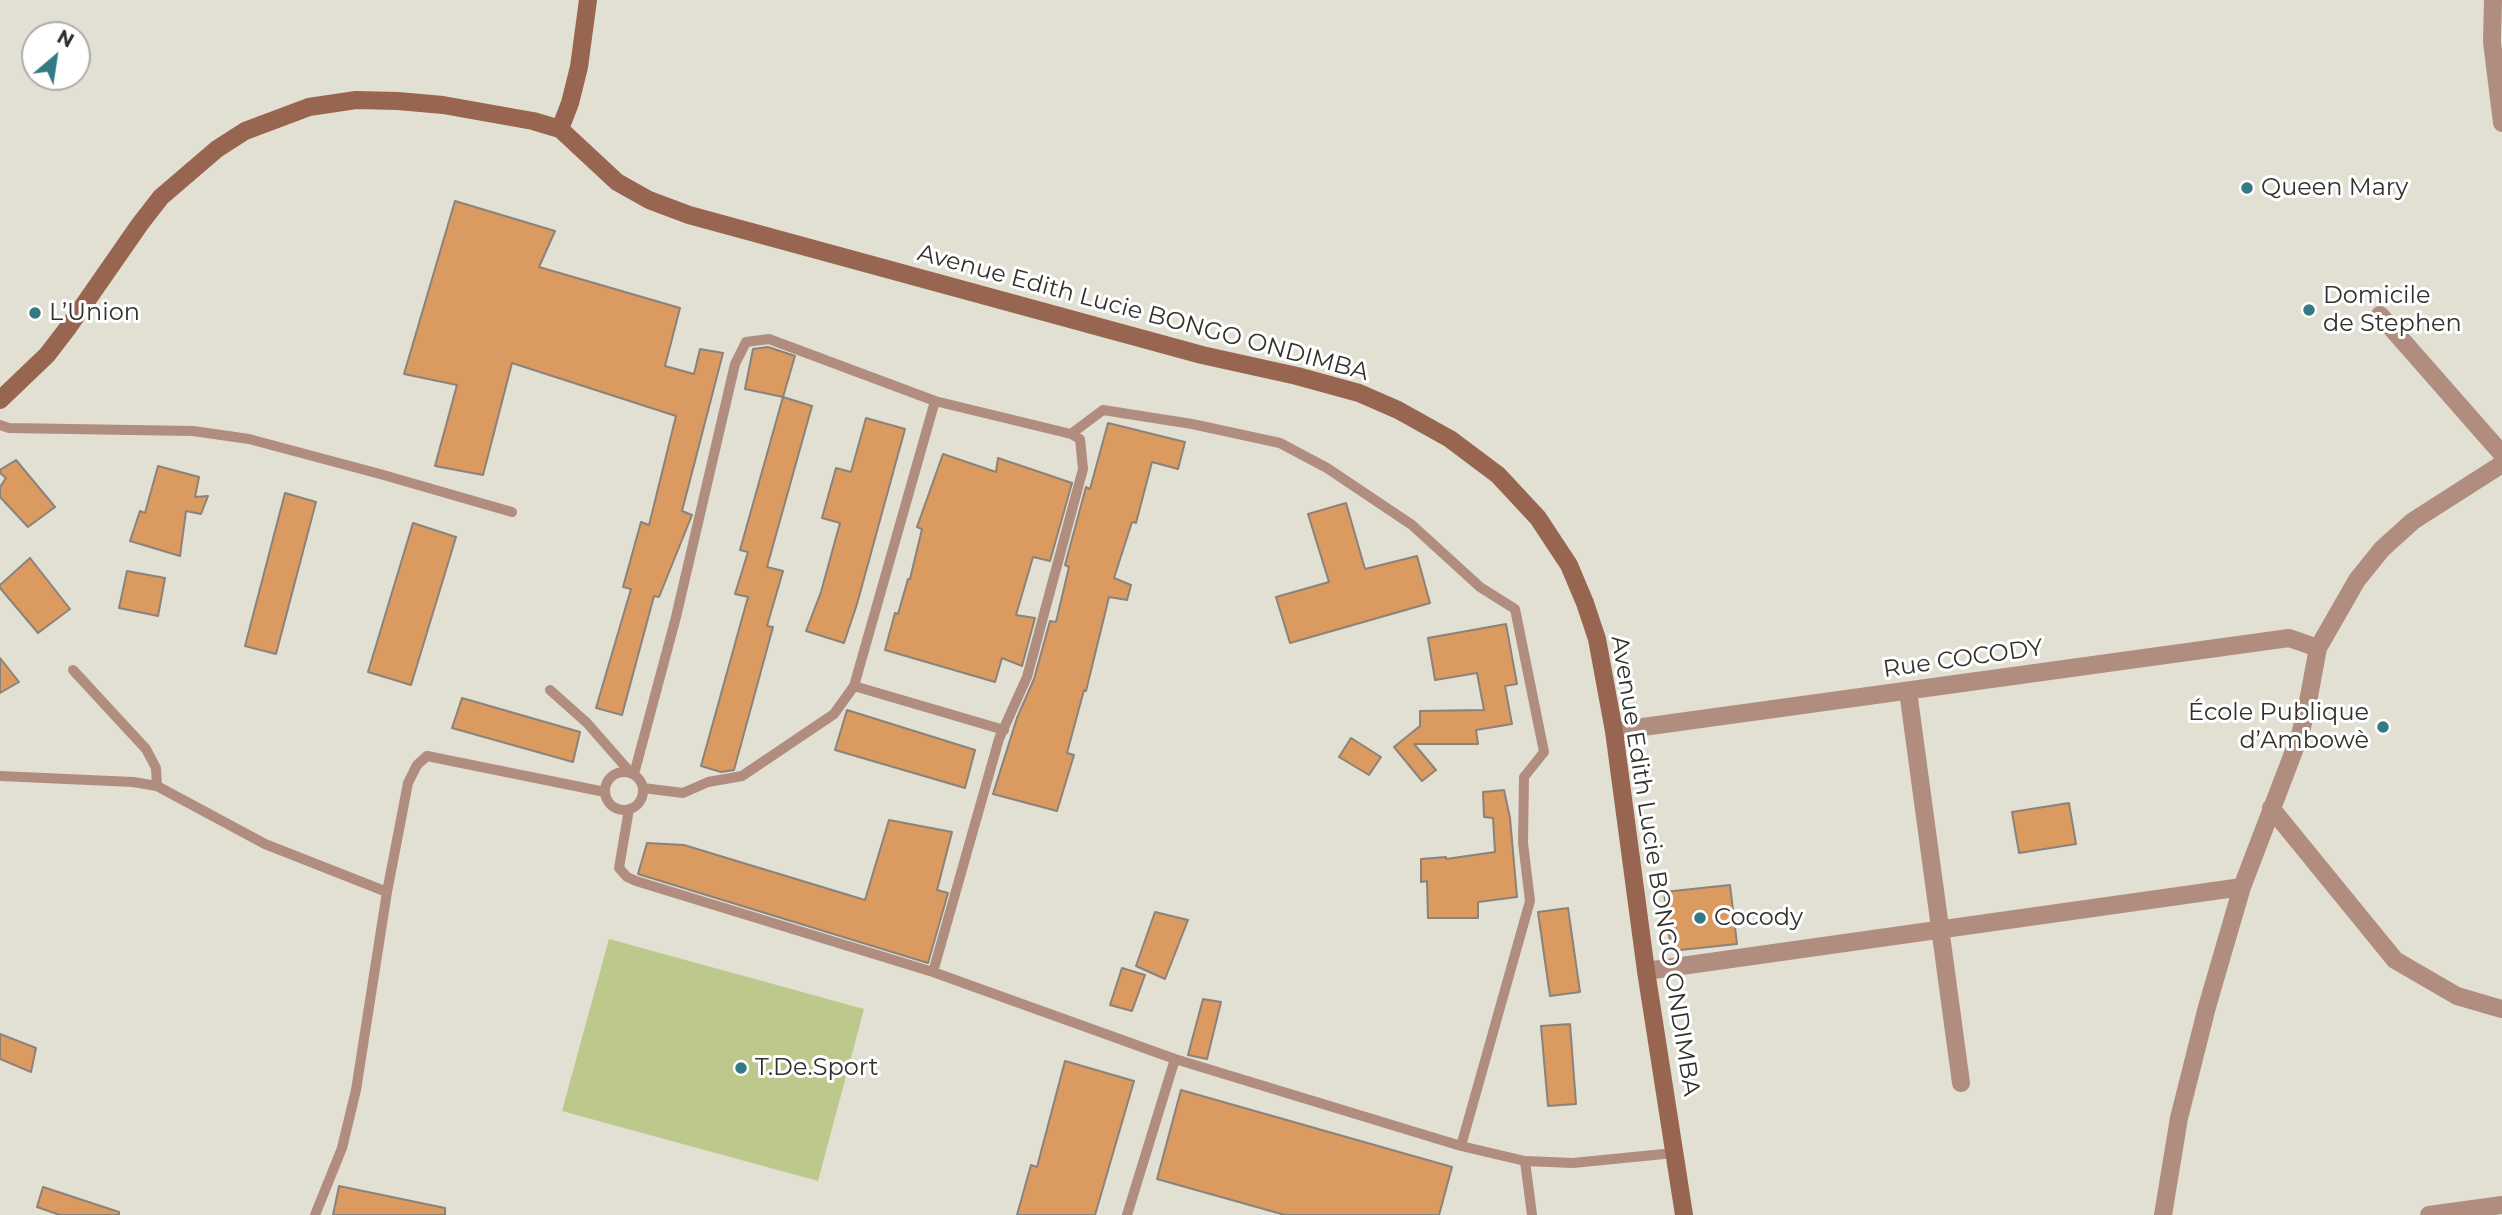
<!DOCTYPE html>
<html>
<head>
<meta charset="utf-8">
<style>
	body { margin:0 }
	#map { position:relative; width:2502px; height:1215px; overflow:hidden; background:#e2dfd3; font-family:Montserrat,sans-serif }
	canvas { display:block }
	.north { position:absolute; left:21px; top:21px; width:70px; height:70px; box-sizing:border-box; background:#fff; border:2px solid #adadab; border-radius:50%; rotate:29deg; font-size:19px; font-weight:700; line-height:28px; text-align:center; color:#32312d }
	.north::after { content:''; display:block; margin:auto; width:24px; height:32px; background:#337a85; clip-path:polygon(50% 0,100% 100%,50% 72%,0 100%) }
</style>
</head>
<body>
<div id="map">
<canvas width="2502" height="1215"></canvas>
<div class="north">N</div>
</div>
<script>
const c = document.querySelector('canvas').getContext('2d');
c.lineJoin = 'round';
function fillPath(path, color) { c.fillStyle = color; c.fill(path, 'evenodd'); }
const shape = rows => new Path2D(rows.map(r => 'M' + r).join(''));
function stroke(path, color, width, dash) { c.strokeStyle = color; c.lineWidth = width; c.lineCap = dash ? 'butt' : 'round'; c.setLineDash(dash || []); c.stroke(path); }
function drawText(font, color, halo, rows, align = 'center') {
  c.font = font + ' Montserrat,sans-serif'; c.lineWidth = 6; c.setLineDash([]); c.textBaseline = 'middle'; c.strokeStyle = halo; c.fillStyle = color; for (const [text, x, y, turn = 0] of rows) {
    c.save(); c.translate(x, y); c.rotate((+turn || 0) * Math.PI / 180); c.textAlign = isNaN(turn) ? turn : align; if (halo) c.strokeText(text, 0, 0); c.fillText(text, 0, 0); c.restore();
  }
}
fillPath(shape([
	[609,939,864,1009,818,1181,562,1111]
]), '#bdc98c');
const building = shape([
	[455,201,555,231,539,267,680,308,665,366,694,374,700,349,723,353,682,511,692,515,659,597,654,596,622,715,596,708,631,589,623,587,641,522,649,525,676,416,512,363,483,475,435,466,457,385,404,374,455,201],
	[768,347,795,356,783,397,745,389,753,349,768,347],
	[783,397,812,406,767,567,783,571,767,626,773,627,734,770,721,772,701,766,748,597,735,594,748,552,740,550,783,397],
	[866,418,905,429,857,604,844,643,806,631,821,592,840,523,822,518,836,468,851,472,866,418],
	[1108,423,1185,442,1178,469,1152,462,1136,523,1132,522,1114,578,1131,585,1127,600,1109,597,1086,691,1084,690,1067,753,1074,755,1057,811,993,794,1017,718,1034,679,1050,621,1056,622,1069,567,1065,565,1086,487,1090,489,1108,423],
	[943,454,996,472,998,458,1072,483,1050,561,1033,557,1016,615,1035,618,1022,666,1002,658,995,682,885,650,895,613,898,614,908,579,910,579,922,529,917,527,943,454],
	[16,460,55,507,28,527,0,497,0,487,6,478,0,473,0,470,16,460],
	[158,466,199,477,195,497,208,496,201,514,186,511,180,556,130,541,140,511,145,513,158,466],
	[285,493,316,502,276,654,245,646,285,493],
	[1346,503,1365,569,1417,556,1430,603,1290,643,1276,597,1329,582,1308,514,1346,503],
	[413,523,456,537,411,685,368,672,413,523],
	[30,558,70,609,38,633,0,588,0,585,30,558],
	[127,571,165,578,158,616,119,608,127,571],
	[1506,624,1517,684,1505,686,1512,724,1476,730,1478,744,1414,744,1436,770,1422,781,1394,747,1420,726,1420,711,1484,710,1477,673,1435,680,1428,638,1506,624],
	[0,658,19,682,0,693,0,658],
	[462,698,580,732,573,762,452,728,462,698],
	[847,710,975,750,965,788,835,750,847,710],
	[1351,738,1381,757,1369,775,1339,757,1351,738],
	[1504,790,1510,818,1517,897,1478,902,1478,918,1428,918,1427,881,1421,882,1421,859,1446,857,1446,859,1495,852,1493,818,1484,817,1483,792,1504,790],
	[2069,803,2076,844,2019,853,2012,812,2069,803],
	[889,820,952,832,937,890,948,893,928,963,638,874,647,843,684,845,865,900,889,820],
	[1730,885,1737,944,1671,951,1664,892,1730,885],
	[1568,908,1580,992,1550,996,1538,912,1568,908],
	[1155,912,1188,920,1165,979,1136,966,1155,912],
	[1122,968,1145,975,1132,1011,1110,1005,1122,968],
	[1203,999,1221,1002,1207,1059,1188,1055,1203,999],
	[1570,1024,1576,1104,1548,1106,1541,1026,1570,1024],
	[0,1034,36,1048,31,1072,0,1059,0,1034],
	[1065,1061,1134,1081,1095,1215,1017,1215,1031,1165,1037,1167,1065,1061],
	[1181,1090,1452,1167,1439,1215,1285,1215,1157,1179,1181,1090],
	[339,1186,445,1208,445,1215,333,1215,339,1186],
	[43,1187,119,1212,119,1215,60,1215,37,1207,43,1187]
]);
fillPath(building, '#db9a60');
stroke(building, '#8b827a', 2);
stroke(shape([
	[0,425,9,428,193,431,249,439,380,474,512,512],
	[1071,434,1103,410,1192,424,1280,443,1327,468,1412,525,1480,587,1515,609,1544,752,1524,777,1523,843,1530,901,1461,1146],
	[73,670,146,749,156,768,157,786],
	[854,686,935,401],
	[550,690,587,723,630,772],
	'605 791a19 19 0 1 1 38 0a19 19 0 1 1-38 0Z',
	[634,774,676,617,735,364,746,342,769,339,935,401,1071,434,1080,439,1083,469,1027,677,999,739,933,972],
	[0,776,133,782,157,786,265,844,387,892],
	[643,788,683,793,708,782,742,776,834,714,854,686,1004,730],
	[629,809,619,868,627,877,636,881,933,972,1175,1059,1461,1146,1525,1161,1573,1163,1674,1153],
	[1525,1161,1532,1215],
	[315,1215,342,1148,356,1090,387,892,408,783,417,765,427,756,605,792],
	[1127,1215,1175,1059]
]), '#b18d7f', 10);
stroke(shape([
	[2493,0,2492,42,2502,123],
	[2380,315,2502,454],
	[1908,691,1961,1083],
	[1614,731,2289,638,2318,648],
	[2271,808,2395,960,2457,996,2502,1009],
	[1646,971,2242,887],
	[2163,1215,2179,1118,2207,1007,2242,887,2300,735,2307,707,2318,648,2357,580,2382,549,2413,521,2502,464],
	[2429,1215,2502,1205]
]), '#b18d7f', 18);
stroke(shape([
	[560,129,617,182,649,200,689,215,1202,355,1297,376,1359,393,1398,410,1450,439,1498,475,1538,518,1569,565,1585,603,1597,639,1614,731,1646,971,1684,1215],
	[560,129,570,103,579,67,588,0],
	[0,400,47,355,67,329,140,224,161,197,217,149,245,131,309,107,356,100,398,101,443,105,533,121,560,129]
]), '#986550', 18);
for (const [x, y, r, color] of [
	[2247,188,7,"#337a85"],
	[2309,310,7,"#337a85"],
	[35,313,7,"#337a85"],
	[2383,727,7,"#337a85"],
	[1700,918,7,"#337a85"],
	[741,1068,7,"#337a85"]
]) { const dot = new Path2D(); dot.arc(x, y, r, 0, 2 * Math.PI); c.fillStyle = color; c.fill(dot); stroke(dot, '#fff', 2.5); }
drawText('24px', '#32312d', '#fff', [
	["Queen Mary",2261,188],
	["Domicile",2323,296],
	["de Stephen",2323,324],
	["L’Union",49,313],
	["École Publique",2369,713,"right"],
	["d’Ambowè",2369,741,"right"],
	["Cocody",1714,918],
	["T.De.Sport",755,1068]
], 'left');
drawText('24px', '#32312d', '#fff', [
	["Avenue Edith Lucie BONGO ONDIMBA",1143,313,15],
	["Rue COCODY",1963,659,-8],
	["Avenue Edith Lucie BONGO ONDIMBA",1655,866,81]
]);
</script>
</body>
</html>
